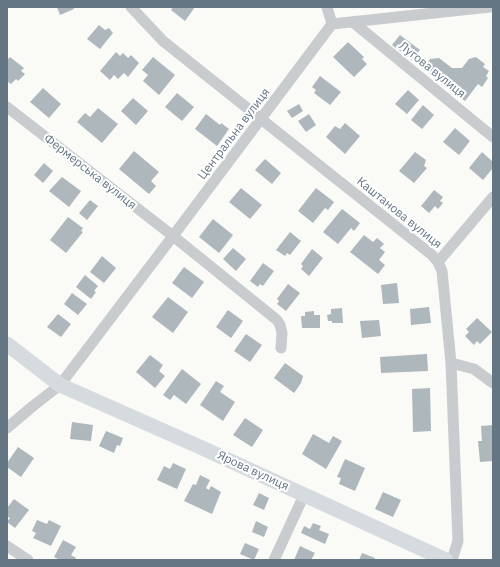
<!DOCTYPE html>
<html>
<head>
<meta charset="utf-8">
<style>
	body { margin:0 }
	#map { position:relative; width:500px; height:567px; overflow:hidden; background:#fafaf7; font-family:"IBM Plex Sans",sans-serif }
	canvas { display:block }
	.frame { position:absolute; inset:0; border:8px solid #647584; pointer-events:none }
</style>
</head>
<body>
<div id="map">
<canvas width="500" height="567"></canvas>
<div class="frame"></div>
</div>
<script>
const c = document.querySelector('canvas').getContext('2d');
c.lineJoin = 'round';
function fillPath(path, color) { c.fillStyle = color; c.fill(path, 'evenodd'); }
const shape = rows => new Path2D(rows.map(r => 'M' + r).join(''));
function stroke(path, color, width, dash) { c.strokeStyle = color; c.lineWidth = width; c.lineCap = dash ? 'butt' : 'round'; c.setLineDash(dash || []); c.stroke(path); }
function drawText(font, color, halo, rows, align = 'center') {
  c.font = font + ' "IBM Plex Sans",sans-serif'; c.lineWidth = 4; c.setLineDash([]); c.textBaseline = 'middle'; c.strokeStyle = halo; c.fillStyle = color; for (const [text, x, y, turn = 0] of rows) {
    c.save(); c.translate(x, y); c.rotate((+turn || 0) * Math.PI / 180); c.textAlign = isNaN(turn) ? turn : align; if (halo) c.strokeText(text, 0, 0); c.fillText(text, 0, 0); c.restore();
  }
}
fillPath(shape([
	[57,7,73,7,74,9,60,15],
	[173,7,195,7,185,21,171,10],
	[99,25,105,30,109,28,113,33,100,49,87,39],
	[400,35,420,50,412,60,392,45],
	[348,42,364,57,362,59,367,64,354,77,333,57],
	[116,52,120,56,123,53,128,58,131,55,139,63,128,77,124,73,118,79,114,75,110,80,100,71],
	[10,57,24,68,21,71,25,74,18,81,16,79,11,84,7,81,7,60],
	[153,57,175,75,159,95,143,81,148,75,142,70],
	[476,57,485,64,483,67,489,71,486,76,488,78,482,87,478,84,465,101,423,69,430,59,439,58,452,68,462,68,469,59],
	[320,76,341,92,330,105,314,93,316,90,312,87],
	[43,88,61,104,49,118,30,102],
	[408,90,419,100,407,114,395,104],
	[177,93,194,107,182,121,165,107],
	[133,98,148,111,136,125,121,111],
	[299,104,303,111,292,118,287,111],
	[423,105,434,115,422,129,411,120],
	[98,108,118,124,102,143,77,122,85,113,90,117],
	[206,114,220,125,221,123,229,129,217,146,195,129],
	[309,114,316,125,306,132,298,121],
	[345,123,360,136,345,154,326,137,335,126,340,129],
	[455,128,470,141,459,155,443,142],
	[134,151,159,172,151,181,156,186,149,194,119,169],
	[415,152,426,160,424,166,427,168,414,183,399,171],
	[482,152,493,162,493,168,483,180,469,168],
	[265,159,281,173,272,184,255,170],
	[44,163,53,171,43,183,34,175],
	[62,177,81,191,69,207,49,191],
	[241,188,262,205,250,219,229,202],
	[316,188,334,202,328,210,325,208,313,223,298,211],
	[434,190,443,197,440,201,443,203,438,209,435,206,429,213,421,206],
	[90,200,98,206,87,220,79,213],
	[342,209,360,223,354,231,351,228,338,244,323,232],
	[68,217,83,228,81,231,83,232,66,253,50,240],
	[213,219,233,235,219,253,199,237],
	[290,232,301,241,290,255,287,253,285,256,276,250],
	[364,235,373,242,377,238,384,244,380,248,385,252,379,260,385,265,378,274,350,252],
	[233,248,246,259,236,271,223,259],
	[312,249,323,258,309,276,301,269,303,266,301,264],
	[102,256,116,268,104,283,90,272],
	[263,263,274,271,263,286,260,284,258,287,250,281],
	[184,267,204,282,192,298,172,283],
	[85,275,98,286,94,291,96,292,91,299,76,287],
	[397,283,399,303,383,304,381,285],
	[288,284,300,293,286,311,277,304,279,301,277,299],
	[72,293,87,304,78,315,64,304],
	[168,297,188,312,173,333,152,317],
	[429,307,431,323,411,325,410,309],
	[342,308,343,323,332,323,332,321,328,321,327,315,331,314,331,309],
	[228,310,243,321,231,338,216,327],
	[314,311,314,315,320,315,320,328,302,328,301,316,305,316,305,312],
	[58,314,71,324,61,337,47,327],
	[477,318,492,332,480,344,477,341,474,345,465,336,469,332,466,329],
	[379,320,381,336,362,338,360,321],
	[246,334,262,345,250,362,234,351],
	[427,354,428,371,381,373,380,357],
	[150,355,163,365,159,371,165,376,155,388,136,372],
	[285,363,303,376,301,383,294,393,274,378],
	[182,369,201,384,186,404,174,395,170,400,163,395],
	[216,381,224,386,220,392,235,402,223,421,200,405],
	[430,388,431,431,413,432,412,389],
	[245,418,263,430,252,447,233,435],
	[72,422,93,425,91,441,70,439],
	[493,425,493,461,480,462,478,441,482,441,481,426],
	[106,431,123,438,120,446,117,445,114,453,99,446],
	[313,434,329,443,333,436,342,441,326,469,302,454],
	[18,447,34,458,21,477,7,467,7,463],
	[345,459,365,468,355,491,339,484,341,478,337,477],
	[173,463,186,469,177,489,157,480,164,466,170,469],
	[200,475,210,480,206,488,209,490,211,486,221,492,212,514,184,501,193,484,196,485],
	[383,492,401,500,393,517,375,509],
	[259,493,269,498,264,510,253,505],
	[14,499,29,510,15,528,7,522,10,518,7,516,7,508],
	[37,520,47,524,49,520,61,526,51,546,33,538,36,533,32,531],
	[256,521,268,527,264,537,252,532],
	[313,523,321,526,319,530,329,534,325,544,301,533,304,526,310,529],
	[63,540,76,547,71,555,76,558,75,560,60,560,54,557],
	[245,543,259,549,254,560,240,554],
	[300,546,315,553,311,560,294,560],
	[362,553,375,558,374,560,359,560]
]), '#aeb7bc');
stroke(shape([
	[131,7,163,41,432,255,438,262,442,271,451,363,458,541,452,560],
	[327,7,332,24],
	[354,23,493,137],
	[7,107,173,236,277,320,280,325,282,333,281,348],
	[438,262,493,197],
	[451,363,474,369,493,383],
	[7,428,33,406,60,385,173,236,332,24,490,7],
	[7,546,28,560],
	[274,560,304,495]
]), '#c8cccf', 11);
stroke(shape([
	[7,344,60,385,200,447,446,560]
]), '#d6dbdf', 15);
drawText('12px', '#647584', '#fff', [
	["Лугова вулиця",432,70,39],
	["Центральна вулиця",234,134,-53],
	["Фермерська вулиця",90,172,38],
	["Каштанова вулиця",399,213,39],
	["Ярова вулиця",253,471,25]
]);
</script>
</body>
</html>
